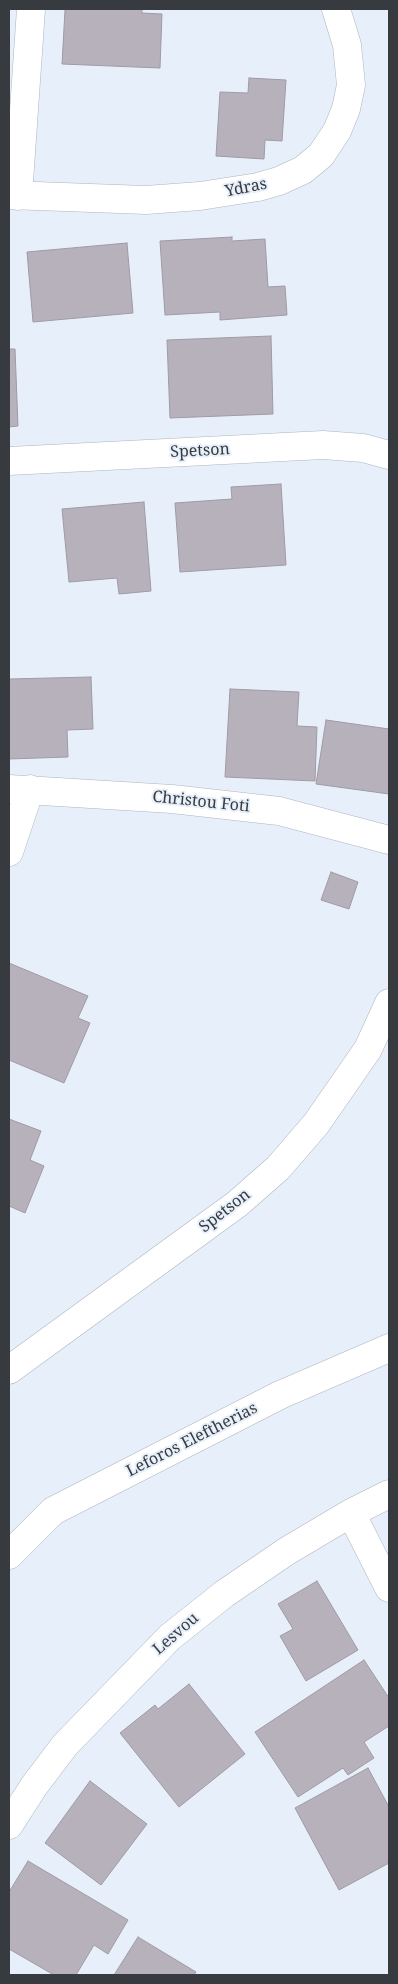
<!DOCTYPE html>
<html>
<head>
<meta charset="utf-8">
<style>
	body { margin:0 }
	#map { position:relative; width:398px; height:1984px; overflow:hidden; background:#e7f0fa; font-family:"Noto Serif",serif }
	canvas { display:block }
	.frame { position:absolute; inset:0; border:10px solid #373b3f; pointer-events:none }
</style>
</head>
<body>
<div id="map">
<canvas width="398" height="1984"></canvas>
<div class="frame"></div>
</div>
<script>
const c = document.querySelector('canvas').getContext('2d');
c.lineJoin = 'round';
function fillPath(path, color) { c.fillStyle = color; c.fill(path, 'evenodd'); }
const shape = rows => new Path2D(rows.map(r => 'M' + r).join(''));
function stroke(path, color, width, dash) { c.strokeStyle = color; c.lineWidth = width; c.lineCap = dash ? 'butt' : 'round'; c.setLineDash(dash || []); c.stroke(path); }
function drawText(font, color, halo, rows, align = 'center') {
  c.font = font + ' "Noto Serif",serif'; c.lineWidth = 4; c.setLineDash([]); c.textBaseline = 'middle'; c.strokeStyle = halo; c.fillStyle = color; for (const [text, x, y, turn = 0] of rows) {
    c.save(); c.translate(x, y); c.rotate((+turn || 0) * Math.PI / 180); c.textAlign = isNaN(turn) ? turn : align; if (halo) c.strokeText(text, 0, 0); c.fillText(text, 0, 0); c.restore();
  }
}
const building = shape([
	[70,9,142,9,142,13,162,14,160,68,62,64,65,10,70,9],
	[249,78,286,80,282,141,265,140,264,159,216,156,220,92,248,93,249,78],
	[232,237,232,241,265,239,268,287,285,286,287,315,220,320,220,312,165,315,160,241,232,237],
	[127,243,133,313,33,322,27,252,127,243],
	[271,336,273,414,170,418,167,340,271,336],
	[9,349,15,349,18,426,9,427,9,349],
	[281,484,286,565,180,572,175,503,232,499,231,487,281,484],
	[144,502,151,591,119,594,117,578,69,582,62,509,144,502],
	[91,677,93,729,67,730,68,757,9,759,9,679,91,677],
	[230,689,299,692,297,726,317,727,315,781,225,777,230,689],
	[326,720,389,729,389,794,316,784,326,720],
	[331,872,358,882,349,909,321,900,331,872],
	[9,963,88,996,78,1018,90,1023,64,1083,9,1060,9,963],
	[9,1119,41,1131,30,1160,44,1166,25,1213,9,1206,9,1119],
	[317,1581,358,1650,306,1681,280,1636,293,1629,278,1604,317,1581],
	[364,1660,389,1698,389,1726,364,1742,374,1758,348,1775,343,1768,298,1797,255,1732,364,1660],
	[189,1684,245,1754,179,1807,120,1733,155,1705,158,1709,189,1684],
	[368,1768,389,1807,389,1863,339,1890,295,1808,368,1768],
	[90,1781,147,1824,101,1885,45,1843,90,1781],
	[28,1861,128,1920,108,1954,94,1945,76,1975,54,1975,9,1949,9,1892,28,1861],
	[138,1937,196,1972,194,1975,114,1975,138,1937]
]);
fillPath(building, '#b7b1bc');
stroke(building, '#9f9aa4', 1);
const street = shape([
	[9,195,146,200,200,196,258,187,279,181,303,170,321,155,337,131,346,109,351,85,347,45,336,9],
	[18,196,31,9],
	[9,461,323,445,363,448,389,455],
	[9,789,172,799,279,811,389,840],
	[9,852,30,789],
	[9,1370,237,1204,278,1168,316,1124,368,1049,389,1003],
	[351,1513,389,1588],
	[9,1555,53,1511,280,1395,389,1348],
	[9,1825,34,1786,65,1745,170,1637,224,1594,287,1551,351,1513,389,1494]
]);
stroke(street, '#adb5bf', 29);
stroke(street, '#fff', 28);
drawText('16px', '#373b3f', '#e7f0fa', [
	["Ydras",246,188,-11],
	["Spetson",200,451,-3],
	["Christou Foti",201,802,6],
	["Spetson",225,1211,-38],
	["Leforos Eleftherias",192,1440,-27],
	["Lesvou",176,1634,-41]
]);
</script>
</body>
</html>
